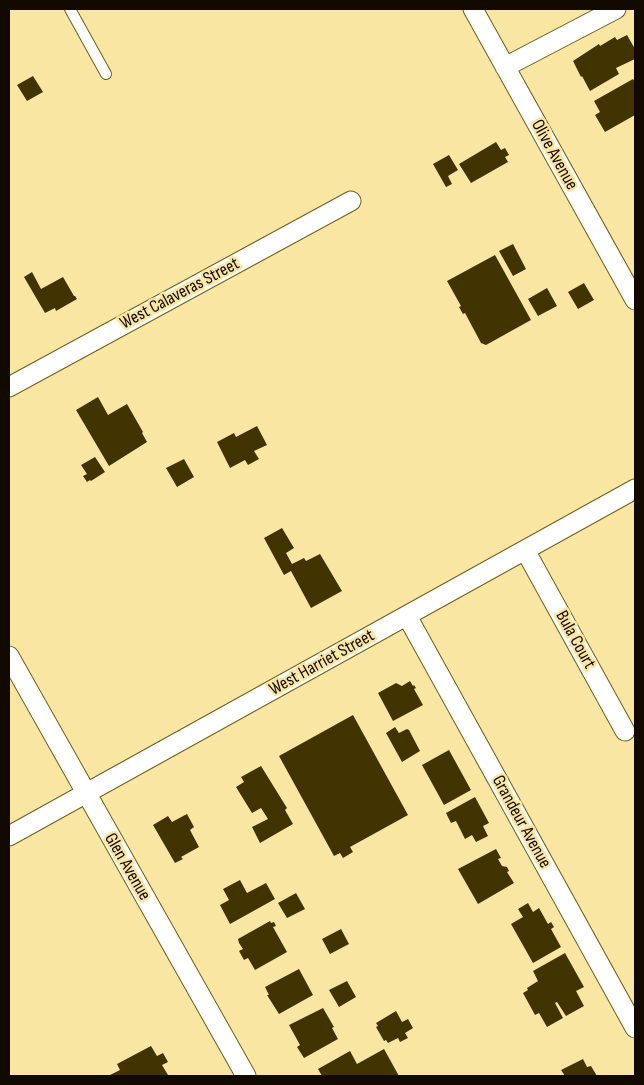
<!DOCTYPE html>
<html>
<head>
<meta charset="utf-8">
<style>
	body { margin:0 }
	#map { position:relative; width:644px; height:1085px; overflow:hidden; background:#fae6a3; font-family:"Sofia Sans Condensed",sans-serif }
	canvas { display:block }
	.frame { position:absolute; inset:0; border:10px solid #120a00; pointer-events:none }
</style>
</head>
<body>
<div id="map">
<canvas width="644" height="1085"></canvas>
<div class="frame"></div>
</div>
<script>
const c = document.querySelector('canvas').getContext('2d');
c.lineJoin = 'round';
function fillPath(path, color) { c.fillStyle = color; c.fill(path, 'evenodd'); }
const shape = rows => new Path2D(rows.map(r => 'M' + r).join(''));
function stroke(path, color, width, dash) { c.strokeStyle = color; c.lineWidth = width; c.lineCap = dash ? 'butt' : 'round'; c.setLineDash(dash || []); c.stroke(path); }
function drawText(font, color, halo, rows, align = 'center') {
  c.font = font + ' "Sofia Sans Condensed",sans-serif'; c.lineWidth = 5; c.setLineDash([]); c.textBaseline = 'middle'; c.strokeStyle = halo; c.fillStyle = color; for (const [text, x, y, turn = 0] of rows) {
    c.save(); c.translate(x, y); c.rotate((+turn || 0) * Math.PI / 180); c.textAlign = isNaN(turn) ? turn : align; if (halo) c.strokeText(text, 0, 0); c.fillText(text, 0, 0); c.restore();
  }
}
fillPath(shape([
	[627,35,635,49,635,59,616,68,619,74,590,91,582,76,581,77,573,61,599,44,600,46,615,37,617,40],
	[33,76,43,92,27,101,17,85],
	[633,79,635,82,635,115,605,132,595,115,600,112,594,101],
	[496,142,501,150,505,148,509,155,505,157,508,162,471,183,459,164],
	[449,155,458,170,448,176,452,184,446,187,433,164],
	[513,244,526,269,513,276,499,251],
	[495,255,531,320,486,345,481,343,465,313,463,314,459,307,461,306,447,281],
	[32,272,41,289,63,277,74,296,75,296,77,299,56,311,55,308,45,313,24,277],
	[584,283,594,300,578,309,568,292],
	[547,288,557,306,538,316,528,299],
	[98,397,108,415,127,404,143,432,142,433,147,442,109,466,76,410],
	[257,426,267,445,254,451,259,459,248,465,245,460,230,468,217,442,234,433,236,437],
	[95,457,105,472,91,481,90,480,87,482,83,476,87,474,81,465],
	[184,459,194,477,177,487,166,468],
	[282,528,294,548,286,553,292,564,304,558,306,561,320,554,342,591,311,608,291,571,284,575,264,538],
	[410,681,413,686,414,685,416,688,414,689,423,705,393,721,378,693,396,683,402,686],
	[353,715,408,815,350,847,353,852,343,858,340,853,334,856,279,756],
	[395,727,399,733,407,729,409,730,420,751,402,762,386,733],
	[449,750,471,790,444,805,422,765],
	[261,766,287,808,285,810,293,824,260,843,252,827,268,819,261,808,252,813,236,787,244,782,241,777],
	[475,797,489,823,483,826,488,836,476,842,472,835,465,839,456,821,451,823,446,813],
	[187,814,194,827,190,830,199,847,181,857,183,859,175,863,153,825,168,816,172,822],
	[496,849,501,858,498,859,502,866,507,867,509,871,507,872,514,883,478,904,458,869],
	[240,880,247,893,266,883,275,899,230,924,220,905,229,900,223,889],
	[296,893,305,909,287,918,278,903],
	[528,903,533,912,539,908,548,924,551,922,554,927,551,929,561,947,533,963,511,924,523,917,518,909],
	[270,921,271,923,274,922,276,926,273,927,287,952,255,970,248,958,244,960,239,951,243,949,239,943,238,939],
	[341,929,349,944,330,954,322,939],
	[565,953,584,987,576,991,584,1006,566,1016,557,1002,555,1003,563,1018,547,1027,539,1013,535,1015,523,993,528,990,527,988,538,981,533,971],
	[299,969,313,995,279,1014,267,995,269,995,265,987],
	[347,981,356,997,339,1007,329,990],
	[323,1008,334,1027,332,1028,338,1039,304,1058,297,1047,300,1045,289,1025],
	[396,1011,402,1022,408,1019,413,1028,405,1033,408,1038,400,1042,398,1038,388,1043,386,1040,384,1041,376,1027,378,1026,376,1023],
	[151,1046,157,1056,163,1053,168,1062,162,1065,168,1075,108,1076,120,1070,117,1064],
	[384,1049,399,1076,322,1076,318,1069,350,1051,357,1064],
	[583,1059,587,1067,591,1066,597,1076,565,1076,561,1070]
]), '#423400');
const lane = shape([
	[70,9,106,74]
]);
const street = shape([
	[473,9,635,300],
	[505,67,616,9],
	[9,387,351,201],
	[525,550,625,731],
	[407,616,635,1028],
	[9,656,246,1076],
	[9,836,635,489]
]);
stroke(lane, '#725f1c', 12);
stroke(street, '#725f1c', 21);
stroke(lane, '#fff', 10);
stroke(street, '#fff', 19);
drawText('18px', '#120a00', '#fae6a3', [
	["Olive Avenue",554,155,61],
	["West Calaveras Street",180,294,-28],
	["Bula Court",575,640,61],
	["West Harriet Street",322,663,-29],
	["Grandeur Avenue",521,822,61],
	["Glen Avenue",127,867,60]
]);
</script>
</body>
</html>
